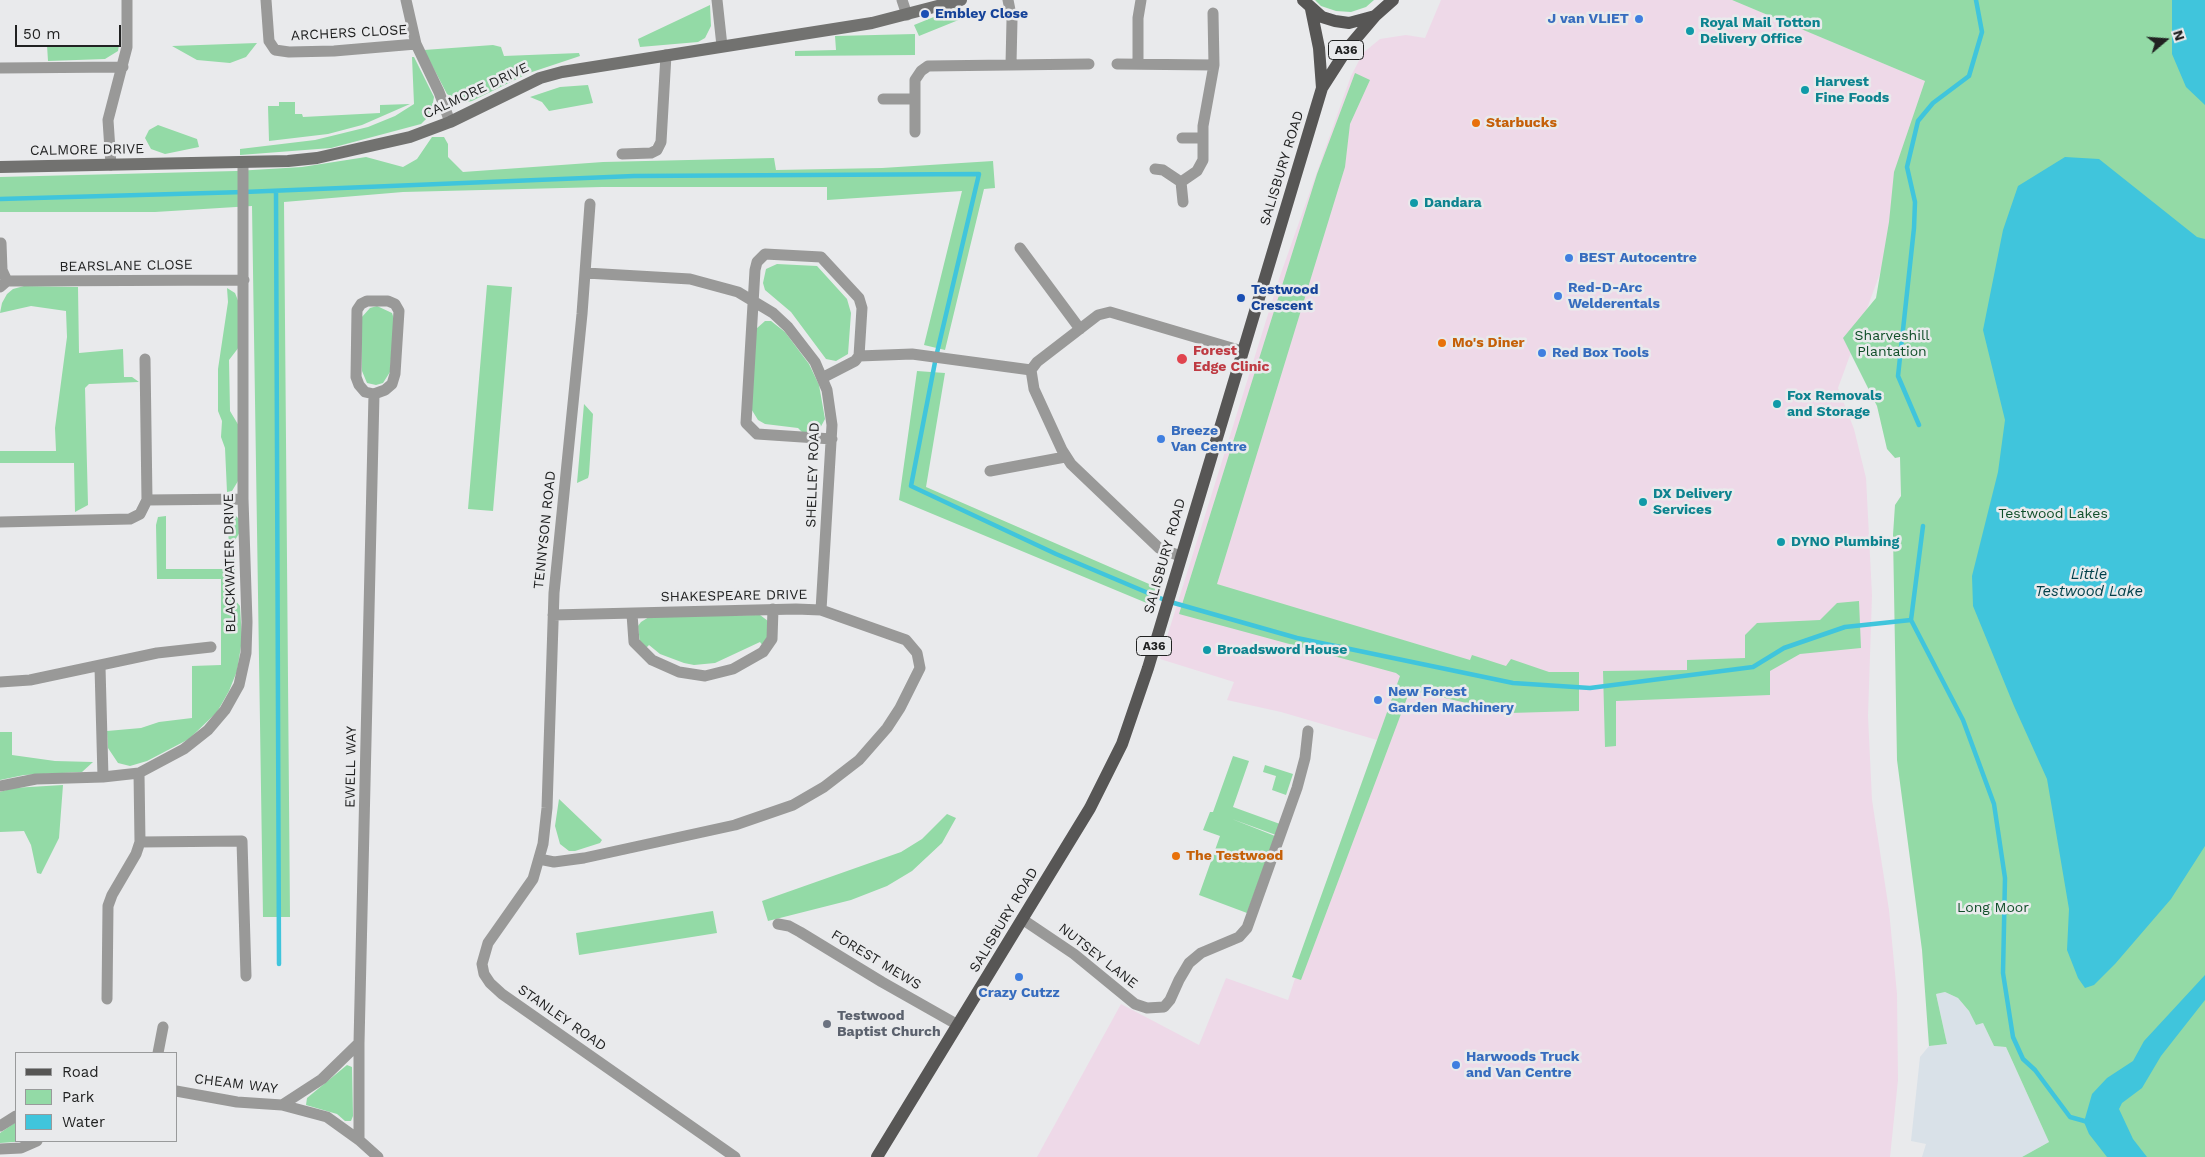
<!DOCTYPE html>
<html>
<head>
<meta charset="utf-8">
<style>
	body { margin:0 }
	#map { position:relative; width:2205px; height:1157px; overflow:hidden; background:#e9eaec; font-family:"Work Sans",sans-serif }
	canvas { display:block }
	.legend { position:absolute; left:15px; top:1052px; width:162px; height:90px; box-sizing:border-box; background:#e9eaec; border:1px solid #999a9b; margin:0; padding:6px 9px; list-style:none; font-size:15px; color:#212222 }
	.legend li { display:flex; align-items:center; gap:10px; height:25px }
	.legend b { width:25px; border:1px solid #999a9b }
	.north { position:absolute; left:2140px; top:15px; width:50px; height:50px; -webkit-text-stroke:4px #e9eaec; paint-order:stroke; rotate:72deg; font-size:14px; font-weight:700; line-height:20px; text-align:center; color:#212222 }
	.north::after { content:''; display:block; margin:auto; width:18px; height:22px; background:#212222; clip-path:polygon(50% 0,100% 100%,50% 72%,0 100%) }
	.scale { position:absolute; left:15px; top:25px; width:106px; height:22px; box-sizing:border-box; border:2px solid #212222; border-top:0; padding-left:6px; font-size:15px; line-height:18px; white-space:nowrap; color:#212222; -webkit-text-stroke:4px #e9eaec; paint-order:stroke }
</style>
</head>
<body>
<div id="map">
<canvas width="2205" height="1157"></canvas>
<ul class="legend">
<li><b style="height:6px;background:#575655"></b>Road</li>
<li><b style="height:14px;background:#93daa6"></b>Park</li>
<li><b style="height:14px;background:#40c5dc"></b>Water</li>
</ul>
<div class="north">N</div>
<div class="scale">50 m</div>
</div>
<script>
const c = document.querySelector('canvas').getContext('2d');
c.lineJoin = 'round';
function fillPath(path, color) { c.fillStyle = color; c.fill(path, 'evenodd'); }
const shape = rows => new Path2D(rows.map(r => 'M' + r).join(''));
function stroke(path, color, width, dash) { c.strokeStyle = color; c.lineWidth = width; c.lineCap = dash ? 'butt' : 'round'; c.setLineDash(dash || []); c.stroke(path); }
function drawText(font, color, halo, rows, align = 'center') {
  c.font = font + ' "Work Sans",sans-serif'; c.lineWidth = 5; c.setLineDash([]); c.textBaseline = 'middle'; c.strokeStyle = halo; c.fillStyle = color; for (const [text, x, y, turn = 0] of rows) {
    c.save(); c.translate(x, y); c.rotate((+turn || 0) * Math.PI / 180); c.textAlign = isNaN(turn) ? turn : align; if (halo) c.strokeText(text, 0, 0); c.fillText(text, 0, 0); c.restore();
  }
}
fillPath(shape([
	[1945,992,1958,998,1969,1011,1976,1025,1983,1023,1994,1046,2006,1047,2049,1142,2022,1157,1922,1157,1926,1144,1911,1141,1920,1057,1929,1046,1947,1044,1936,994]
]), '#d9e1e8');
fillPath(shape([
	[1441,0,1732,0,1947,90,1838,388,1854,429,1866,478,1872,595,1868,716,1872,800,1889,910,1897,994,1898,1080,1890,1157,1037,1157,1121,1004,1199,1045,1226,978,1288,1000,1331,868,1377,740,1281,712,1227,700,1234,682,1160,659,1280,276,1351,76,1363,53,1380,39,1406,35,1425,38]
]), '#eed9e8');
fillPath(shape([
	[1315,0,1374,0,1366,7,1351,12,1336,11,1321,6],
	[1732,0,2205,0,2205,1157,2022,1157,2049,1142,2006,1047,1994,1046,1983,1023,1976,1025,1969,1011,1958,998,1945,992,1936,994,1947,1044,1929,1046,1922,950,1897,760,1893,535,1895,505,1901,496,1900,457,1895,458,1887,449,1877,406,1843,338,1876,298,1889,222,1894,172,1925,81],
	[710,5,711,26,705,38,698,42,640,47,638,39],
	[956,8,961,19,919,36,914,25],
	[915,34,915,55,795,56,795,51,836,50,835,36],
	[257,43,246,57,230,63,197,60,172,46],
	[47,45,119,45,118,51,105,59,48,61],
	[493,45,501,47,504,56,579,53,580,56,529,73,472,101,463,103,447,94,424,50],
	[412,57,414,57,434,97,431,114,421,124,331,148,240,155,240,149,315,140,368,127,395,116,414,104],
	[1355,73,1370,80,1350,124,1345,167,1217,584,1470,660,1472,655,1506,666,1511,659,1549,672,1579,672,1579,711,1510,713,1410,690,1301,980,1292,977,1400,676,1396,673,1179,614,1317,174],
	[588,85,593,103,549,111,542,102,530,97,560,87],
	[279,102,295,102,295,114,302,114,303,117,380,113,380,105,410,104,362,125,328,134,269,141,268,106,279,106],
	[158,125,197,139,199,147,165,154,151,149,145,138,149,130],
	[432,137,444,137,448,144,448,157,463,172,603,162,774,158,776,170,882,168,993,161,995,188,984,189,945,350,924,345,962,191,827,200,827,187,602,187,403,192,284,202,290,917,263,917,252,206,155,212,0,212,0,177,236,171,302,167,366,157,403,167,417,159],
	[777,264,817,266,847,299,851,313,848,354,836,361,826,359,791,312,765,290,763,283,766,269],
	[487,285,512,287,493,511,468,509],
	[24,286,78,287,79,353,123,349,124,377,132,377,139,382,89,384,85,388,88,505,75,512,74,463,0,463,0,451,56,451,55,428,67,337,66,311,31,306,0,313,2,303,7,294,13,289],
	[227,288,235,293,239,303,239,347,229,360,230,411,239,426,238,481,232,491,227,492,225,448,221,437,222,421,218,411,218,369,228,302],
	[377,306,392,313,394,319,390,372,383,383,376,385,367,383,362,371,361,318,370,308],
	[765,321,771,321,785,332,809,364,819,385,825,419,818,432,803,433,798,428,765,424,758,420,750,407,756,329],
	[917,371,945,373,926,487,1156,587,1149,604,899,500],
	[584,404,593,414,589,474,588,478,577,483],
	[228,508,241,521,240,532,235,540,235,600,240,606,242,640,237,671,229,691,217,712,189,739,147,761,130,766,118,763,108,748,107,731,141,728,159,722,192,718,192,666,221,665,221,579,157,579,156,525,158,517,166,516,166,569,229,569],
	[1859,601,1861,648,1800,654,1770,671,1770,695,1616,701,1616,746,1605,747,1603,671,1687,670,1687,660,1745,658,1745,635,1757,623,1820,620,1837,603],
	[760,615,768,621,768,637,763,646,760,642,715,663,694,665,684,663,660,654,649,645,645,649,640,643,638,626,641,622,649,617],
	[0,732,12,732,12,755,55,761,93,762,82,772,24,775,0,780],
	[1233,756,1249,761,1233,807,1280,824,1276,835,1232,819,1275,836,1247,913,1199,895,1220,836,1203,830,1210,812,1213,812],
	[1265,765,1293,774,1286,795,1272,790,1276,776,1263,772],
	[63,785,59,838,41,874,37,873,31,845,24,831,0,832,0,792,13,788],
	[559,799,602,840,600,843,575,851,569,851,560,844,555,826],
	[947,814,956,818,942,843,912,871,887,886,851,900,768,921,762,901,901,852,922,839],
	[713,911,717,933,579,955,576,933],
	[347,1065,352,1067,353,1116,351,1121,345,1121,337,1114,306,1105,307,1098],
	[16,1122,16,1141,27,1141,0,1143,0,1133]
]), '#93daa6');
fillPath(shape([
	[2172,0,2205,0,2205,105,2186,87,2172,54],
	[2065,157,2099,159,2197,237,2205,239,2205,846,2171,899,2115,964,2094,985,2085,988,2078,978,2067,950,2069,909,2047,779,2014,706,1973,606,1972,576,1998,472,2005,420,1983,330,2003,230,2018,186],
	[2205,975,2205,1000,2161,1056,2142,1088,2122,1103,2119,1109,2133,1139,2147,1157,2107,1157,2089,1134,2084,1122,2092,1094,2107,1078,2133,1061,2144,1041]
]), '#40c5dc');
stroke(shape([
	[276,191,279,964],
	[0,199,244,192,634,176,979,174,936,357,911,486,1056,554,1167,601,1297,638,1513,683,1590,688,1753,667,1784,648,1845,627,1911,620,1963,720,1994,804,2005,878,2003,973,2013,1037,2023,1059,2035,1070,2070,1117,2088,1122],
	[1919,425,1898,376,1914,228,1915,202,1907,167,1918,121,1933,103,1969,76,1982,32,1976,0],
	[1911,620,1923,526]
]), '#40c5dc', 4.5);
stroke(shape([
	[266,0,269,41,275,50,289,52,334,51,416,44],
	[406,0,416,44,439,92,450,122],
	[717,0,722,46],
	[902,0,907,15],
	[1008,0,1012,20,1011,64],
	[1117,64,1214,65],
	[1138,64,1138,18,1141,0],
	[0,68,123,67],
	[883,99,915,99],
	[915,132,915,80,921,71,928,66,1089,64],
	[1182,138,1203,138],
	[622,154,651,153,657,150,661,142,666,55],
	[111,165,108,120,127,47,127,0],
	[1155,169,1163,170,1181,182,1183,202],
	[1181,182,1197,171,1203,160,1203,126,1214,65,1213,13],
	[590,204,582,314,554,593,547,808,543,844,533,879,488,943,482,964,484,974,490,983,502,994,735,1157],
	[1,243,2,270,7,281],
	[1020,248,1080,329],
	[586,273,690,279,738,292,773,313,788,327,815,362,827,390,832,425,821,610],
	[0,287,7,281,244,280],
	[859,356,912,354,1031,370],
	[145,359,147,500],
	[822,378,855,361,859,356,862,308,859,298,821,257,765,254,757,262,755,270,746,423,757,434,832,439],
	[990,471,1065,457],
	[0,522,130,519,140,514,147,500,243,499],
	[1180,556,1159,548,1071,464,1062,450,1034,389,1031,370,1037,362,1098,315,1110,312,1242,351],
	[632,614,634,642,652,660,679,672,705,676,733,669,763,652,772,639,773,609],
	[100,667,103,777],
	[0,682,30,680,157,653,211,647],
	[139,773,140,842],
	[0,786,36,779,103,777,139,773,184,749,208,730,225,710,239,685,246,653,247,622,243,499,243,162],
	[539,859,554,862,584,858,735,825,793,805,824,787,859,760,887,728,900,708,920,668,917,653,906,640,821,610,796,609,553,615],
	[1022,919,1074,954,1135,1004,1147,1008,1164,1007,1170,1000,1179,980,1189,963,1201,953,1239,937,1247,928,1297,788,1305,758,1308,731],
	[778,924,789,926,800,932,882,982,958,1025],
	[107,999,108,906,112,895,136,854,140,842,242,841,246,976],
	[158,1053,163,1027],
	[176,1091,237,1102,282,1105,322,1079,359,1043],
	[282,1105,327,1117,359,1140,378,1157],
	[0,1126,16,1116],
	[359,1140,359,1043,374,394,385,390,392,384,395,374,399,311,395,304,388,301,367,301,361,304,357,310,356,377,359,385,365,392,374,394],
	[0,1149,21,1148,37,1141]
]), '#999998', 11);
stroke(shape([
	[0,167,288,161,317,158,410,137,450,122,540,78,562,72,872,23,961,0]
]), '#727270', 12);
stroke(shape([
	[1303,0,1322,17,1335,21,1349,23,1375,16,1393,0],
	[1311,9,1319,48,1322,88],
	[877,1157,1090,808,1122,744,1148,668,1322,88,1347,49,1375,16]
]), '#575655', 12);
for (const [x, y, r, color] of [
	[925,14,5,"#1a4fb4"],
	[1639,19,5,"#3f7fe0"],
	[1690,31,5,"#0f9aa8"],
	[1805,90,5,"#0f9aa8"],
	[1476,123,5,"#e8710a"],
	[1414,203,5,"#0f9aa8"],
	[1569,258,5,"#3f7fe0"],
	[1558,296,5,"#3f7fe0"],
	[1241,298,5,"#1a4fb4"],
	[1442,343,5,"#e8710a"],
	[1542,353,5,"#3f7fe0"],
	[1182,359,6,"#e0444e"],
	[1777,404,5,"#0f9aa8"],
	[1161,439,5,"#3f7fe0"],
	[1643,502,5,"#0f9aa8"],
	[1781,542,5,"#0f9aa8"],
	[1207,650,5,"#0f9aa8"],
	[1378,700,5,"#3f7fe0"],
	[1176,856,5,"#e8710a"],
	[1019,977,5,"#3f7fe0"],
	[827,1024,5,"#6b7280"],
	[1456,1065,5,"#3f7fe0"]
]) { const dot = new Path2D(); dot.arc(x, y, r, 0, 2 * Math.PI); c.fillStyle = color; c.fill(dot); stroke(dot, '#e9eaec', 2); }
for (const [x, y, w] of [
	[1346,50,35],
	[1154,646,35]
]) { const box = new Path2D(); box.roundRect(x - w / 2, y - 9.5, w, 19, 4); c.fillStyle = '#e9eaec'; c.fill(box); stroke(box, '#212222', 1); }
drawText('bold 12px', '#212222', null, [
	["A36",1346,50],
	["A36",1154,646]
]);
drawText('bold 14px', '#164399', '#e9eaec', [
	["Embley Close",935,14],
	["Testwood",1251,290],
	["Crescent",1251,306]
], 'left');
drawText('bold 14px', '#366cbe', '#e9eaec', [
	["J van VLIET",1629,19,"right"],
	["BEST Autocentre",1579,258],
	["Red-D-Arc",1568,288],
	["Welderentals",1568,304],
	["Red Box Tools",1552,353],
	["Breeze",1171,431],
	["Van Centre",1171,447],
	["New Forest",1388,692],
	["Garden Machinery",1388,708],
	["Crazy Cutzz",1019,993,"center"],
	["Harwoods Truck",1466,1057],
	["and Van Centre",1466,1073]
], 'left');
drawText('bold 14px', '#0d838f', '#e9eaec', [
	["Royal Mail Totton",1700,23],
	["Delivery Office",1700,39],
	["Harvest",1815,82],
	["Fine Foods",1815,98],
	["Dandara",1424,203],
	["Fox Removals",1787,396],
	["and Storage",1787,412],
	["DX Delivery",1653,494],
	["Services",1653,510],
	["DYNO Plumbing",1791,542],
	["Broadsword House",1217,650]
], 'left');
drawText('14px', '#212222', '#e9eaec', [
	["ARCHERS CLOSE",349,33,-3],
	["CALMORE DRIVE",476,91,-25],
	["CALMORE DRIVE",87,150,-1],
	["SALISBURY ROAD",1282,168,-73],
	["BEARSLANE CLOSE",126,266,-1],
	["SHELLEY ROAD",813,475,-88],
	["TENNYSON ROAD",545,530,-84],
	["SALISBURY ROAD",1165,556,-74],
	["BLACKWATER DRIVE",230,563,-91],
	["SHAKESPEARE DRIVE",734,596,-1],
	["EWELL WAY",351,767,-89],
	["SALISBURY ROAD",1004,920,-59],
	["NUTSEY LANE",1098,956,38],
	["FOREST MEWS",876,960,31],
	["STANLEY ROAD",562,1018,35],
	["CHEAM WAY",236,1084,7]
]);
drawText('bold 14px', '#c56008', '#e9eaec', [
	["Starbucks",1486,123],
	["Mo's Diner",1452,343],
	["The Testwood",1186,856]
], 'left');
drawText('14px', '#104e29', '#e9eaec', [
	["Sharveshill",1892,336],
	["Plantation",1892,352],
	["Testwood Lakes",2053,514],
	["Long Moor",1993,908]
]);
drawText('bold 14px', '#be3a42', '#e9eaec', [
	["Forest",1193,351],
	["Edge Clinic",1193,367]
], 'left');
drawText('bold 14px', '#5b616d', '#e9eaec', [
	["Testwood",837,1016],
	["Baptist Church",837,1032]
], 'left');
drawText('italic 15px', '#02404a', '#e9eaec', [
	["Little",2089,575],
	["Testwood Lake",2089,592]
]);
</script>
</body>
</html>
